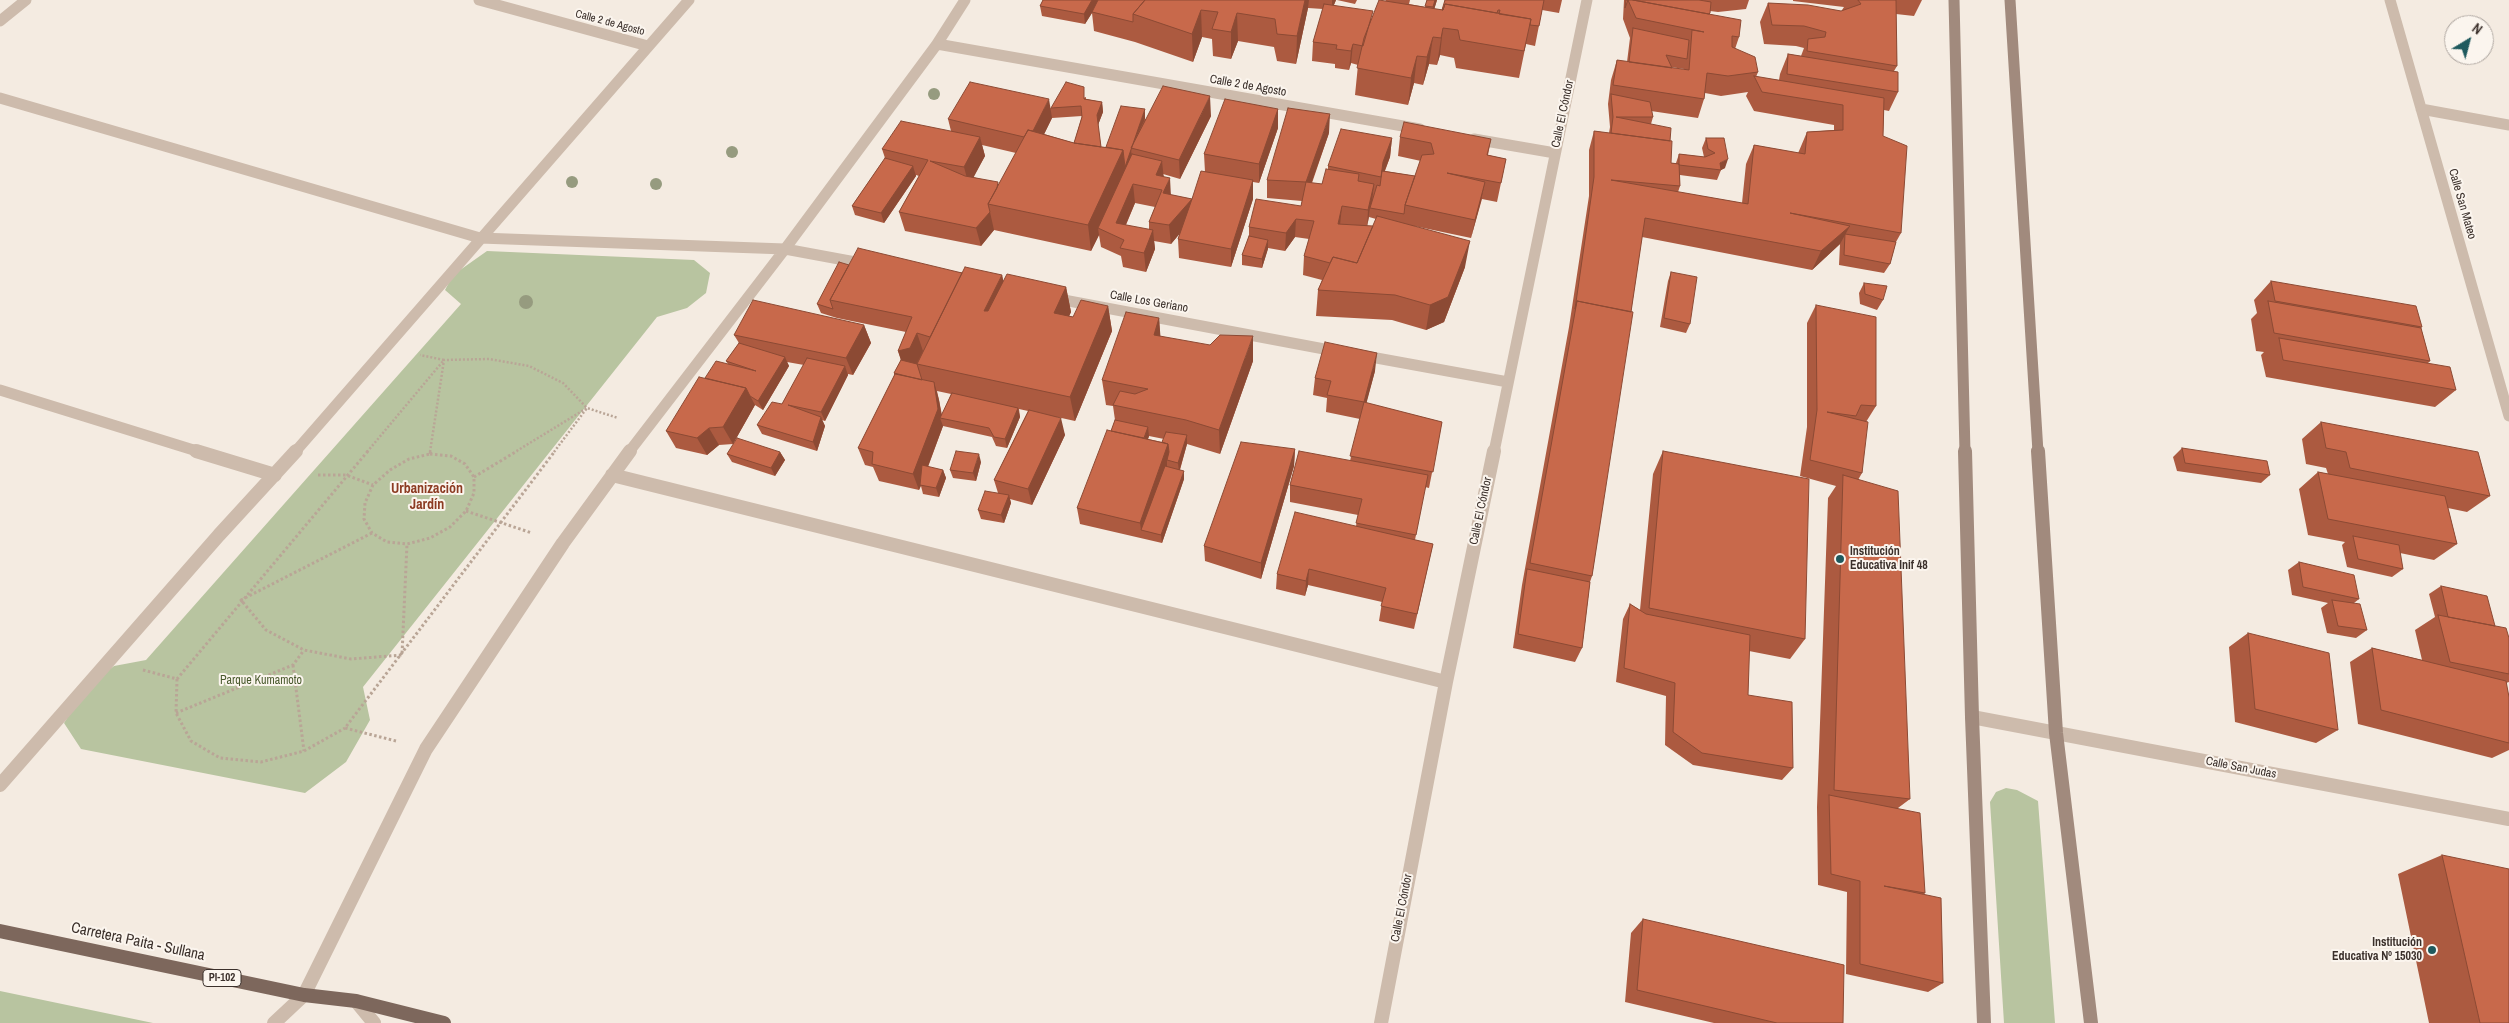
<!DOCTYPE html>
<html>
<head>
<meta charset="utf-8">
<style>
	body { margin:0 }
	#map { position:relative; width:2509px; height:1023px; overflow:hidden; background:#f4ebe1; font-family:"Archivo Narrow",sans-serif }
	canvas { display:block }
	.north { position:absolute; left:2444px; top:15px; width:50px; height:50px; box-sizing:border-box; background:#fbf5ee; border:1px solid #aea6a0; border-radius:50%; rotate:37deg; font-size:14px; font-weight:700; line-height:20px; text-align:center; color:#3b302b }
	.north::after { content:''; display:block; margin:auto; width:18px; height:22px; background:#1f5a5e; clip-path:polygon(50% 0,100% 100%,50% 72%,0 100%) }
</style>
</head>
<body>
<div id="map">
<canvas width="2509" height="1023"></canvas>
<div class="north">N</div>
</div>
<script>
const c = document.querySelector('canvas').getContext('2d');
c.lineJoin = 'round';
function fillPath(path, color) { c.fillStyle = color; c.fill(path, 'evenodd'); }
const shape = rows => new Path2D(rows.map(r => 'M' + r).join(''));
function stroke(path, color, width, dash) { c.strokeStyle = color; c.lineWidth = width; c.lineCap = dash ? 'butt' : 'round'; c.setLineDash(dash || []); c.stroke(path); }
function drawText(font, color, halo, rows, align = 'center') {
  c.font = font + ' "Archivo Narrow",sans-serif'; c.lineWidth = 4; c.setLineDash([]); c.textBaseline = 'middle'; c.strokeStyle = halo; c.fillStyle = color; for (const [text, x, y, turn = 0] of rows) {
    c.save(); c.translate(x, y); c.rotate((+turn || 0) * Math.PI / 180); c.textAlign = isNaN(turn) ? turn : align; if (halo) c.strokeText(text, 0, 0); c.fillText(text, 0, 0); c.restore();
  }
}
fillPath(shape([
	[487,251,694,260,710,273,706,293,687,308,657,317,363,687,370,720,346,762,305,793,81,749,64,723,86,688,114,666,146,660,461,304,445,290,453,275],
	[2006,788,2017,790,2038,801,2055,1023,2004,1023,1990,802,1996,792],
	[0,991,153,1023,0,1023]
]), '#b8c4a0');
stroke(shape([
	[367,452,444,360,420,355],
	[430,452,444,360,489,359,529,366,563,383,587,408,515,452],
	[554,452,587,408,618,418]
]), '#b9a596', 2.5, [2, 2]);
stroke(shape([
	[430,454,431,451],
	[430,454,451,456,465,464,474,477,474,493,466,511,450,527,430,538,407,544,387,542,372,533,364,519,365,503,373,485,390,470,409,459,430,454],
	[318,475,346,475,373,485],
	[474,477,517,451],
	[466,511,532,533],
	[372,533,241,600,266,630,304,650,351,659,402,655,407,544],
	[293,665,304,751],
	[143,670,177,679,368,451],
	[177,679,176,713,191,741,220,758,261,762,304,751,345,728],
	[176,713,293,665,304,650],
	[396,741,345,728,555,451]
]), '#b9a596', 3, [2.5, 2.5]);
stroke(shape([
	[479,0,648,46],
	[2390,0,2509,416],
	[0,21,26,0],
	[937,44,1420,129],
	[0,98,480,238,785,249,866,264],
	[2421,109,2509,125],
	[1474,139,1555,153],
	[1053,298,1340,352],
	[1360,355,1508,382],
	[0,390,200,452],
	[295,452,689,0],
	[629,452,785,249,937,44,965,0],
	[1494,452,1587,0]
]), '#cdbbac', 11);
stroke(shape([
	[196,451,275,475],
	[612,475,1446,682],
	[1972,717,2509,819],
	[0,785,219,535,296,451],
	[356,1001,374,1023],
	[274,1023,304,995,426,749,563,543,630,451],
	[1381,1023,1446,682,1494,451]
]), '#cdbbac', 14);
stroke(shape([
	[1954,0,1965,452],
	[2010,0,2038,452]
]), '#a18a7d', 11);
stroke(shape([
	[1965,451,1972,717,1984,1023],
	[2038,451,2056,733,2091,1023]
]), '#a18a7d', 14);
stroke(shape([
	[0,931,304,995,356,1001,444,1023]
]), '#7d675c', 14);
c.fillStyle = '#969b7f';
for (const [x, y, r] of [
	[934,94,6],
	[732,152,6],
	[572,182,6],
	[656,184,6],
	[526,302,7]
]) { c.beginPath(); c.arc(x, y, r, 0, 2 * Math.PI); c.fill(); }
fillPath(shape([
	[1043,0,1336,0,1334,5,1372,19,1386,0,1410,0,1409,4,1425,7,1427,0,1424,0,1437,0,1434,9,1442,10,1445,0,1562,0,1559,13,1542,10,1535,46,1526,44,1519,78,1456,68,1454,58,1440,55,1437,65,1429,64,1423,85,1414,83,1408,105,1355,95,1358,65,1351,63,1349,70,1335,68,1335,64,1312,61,1313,42,1323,9,1308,8,1296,64,1277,61,1274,47,1238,41,1231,59,1213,56,1212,39,1202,37,1193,62,1135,42,1094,31,1092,13,1085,24,1042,16,1040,6],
	[1337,0,1357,0,1355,4],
	[1624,0,1749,0,1746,9,1718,12,1710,11,1710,14,1739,37,1735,49,1758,72,1756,77,1779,80,1780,74,1788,54,1801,56,1804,48,1796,46,1764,44,1760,22,1768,3,1841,11,1843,11,1842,10,1844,7,1793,1,1793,0,1922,0,1914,16,1896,14,1897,66,1894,71,1898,92,1889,111,1884,110,1883,136,1901,233,1896,242,1890,264,1884,273,1839,265,1840,244,1812,270,1642,237,1592,576,1590,582,1582,648,1575,662,1513,648,1522,585,1569,327,1589,196,1589,150,1594,131,1609,133,1610,127,1608,104,1611,80,1617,60,1627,62,1630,38,1623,19],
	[1671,67,1684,69,1684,70,1672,68],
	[1748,92,1746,96,1754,111,1834,125,1834,130,1807,132,1799,151,1798,153,1754,145,1746,164,1742,203,1678,192,1680,186,1680,175,1717,180,1721,170,1725,168,1706,138,1702,148,1704,157,1679,154,1676,163,1671,163,1670,141,1651,124,1653,117,1651,111,1698,118,1704,99,1705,93,1721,96],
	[1086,97,1086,99,1102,102,1103,112,1098,125,1101,147,1106,147,1145,119,1211,116,1180,179,1163,174,1164,177,1171,195,1192,199,1205,172,1204,154,1278,109,1278,128,1259,183,1253,182,1253,199,1231,267,1179,258,1178,239,1180,233,1171,244,1154,241,1155,249,1146,272,1123,267,1121,256,1101,247,1099,235,1091,251,994,230,981,246,905,231,899,212,919,176,916,175,916,176,884,223,855,215,852,206,885,158,882,149,951,131,948,119,1051,108],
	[1082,116,1074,143,1044,134,1052,118],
	[982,145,1016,153,999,184,973,177,985,156],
	[1135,203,1155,207,1149,222,1149,230,1126,225],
	[1329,133,1312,183,1322,184,1328,170,1328,166,1392,138,1390,157,1385,171,1415,176,1421,161,1398,156,1400,137,1491,139,1488,155,1506,159,1497,202,1482,199,1471,238,1414,226,1465,267,1444,322,1426,330,1392,320,1316,316,1318,290,1322,280,1303,275,1304,256,1309,239,1295,237,1285,251,1268,248,1262,268,1242,265,1242,255,1249,236,1249,227,1301,206,1302,201,1267,198,1267,180],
	[1369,217,1376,219,1373,226,1367,226],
	[849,265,1002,275,1003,281,1066,287,1071,312,1069,316,1073,317,1108,306,1112,331,1075,421,1057,417,1065,435,1032,505,1010,499,1011,503,1004,523,981,519,978,510,998,493,994,480,1028,411,1019,409,1020,417,1007,448,996,446,992,437,943,426,928,467,943,470,946,478,939,497,923,494,921,486,919,490,879,481,873,467,865,465,858,448,894,376,894,373,901,360,898,351,906,332,837,318,821,313,817,304],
	[937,391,951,394,942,415,939,400],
	[1671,272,1690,324,1686,333,1660,327,1668,281],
	[2271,281,2422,327,2421,328,2430,361,2428,363,2456,390,2435,407,2266,377,2261,355,2264,352,2256,351,2251,319,2257,313,2254,300],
	[1864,283,1883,300,1877,310,1860,304,1859,293],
	[1816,305,1876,406,1866,422,1862,473,1858,480,1910,799,1898,808,1925,893,1923,895,1943,983,1928,992,1846,974,1847,892,1818,885,1817,807,1828,498,1836,486,1800,476,1807,427,1807,323],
	[1159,318,1160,336,1253,361,1220,454,1187,444,1180,470,1184,479,1162,543,1080,524,1077,508,1111,431,1115,420,1113,406,1106,405,1102,380],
	[1149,436,1164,439,1162,442,1148,439],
	[864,325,871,343,853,375,848,374,848,375,825,421,822,420,825,426,817,451,762,434,757,425,782,404,804,365,787,362,789,366,763,410,755,405,733,444,719,445,707,455,676,448,666,431,705,378,728,364,726,361,739,343,734,335],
	[1375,371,1366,403,1442,422,1429,488,1425,487,1415,540,1433,544,1414,629,1379,621,1382,602,1308,585,1305,596,1276,589,1277,574,1356,526,1358,515,1290,502,1290,485,1350,461,1360,419,1326,412,1327,398,1313,395,1315,378],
	[2321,422,2490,496,2467,512,2448,508,2457,544,2434,560,2400,553,2403,569,2392,577,2347,567,2342,545,2345,542,2308,535,2299,489,2318,472,2328,474,2326,468,2306,464,2302,439],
	[2182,448,2270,475,2261,483,2177,471,2173,457],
	[1295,449,1294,466,1261,579,1205,561,1204,546],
	[1663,451,1805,639,1790,659,1749,651,1748,695,1793,768,1782,780,1693,765,1665,745,1666,696,1616,682,1623,619,1630,604,1640,610,1653,474],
	[780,452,785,460,775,476,732,462,727,454],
	[981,462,976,481,953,478,950,470],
	[2299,562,2359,599,2354,603,2367,630,2356,638,2327,633,2321,608,2328,603,2292,595,2288,570],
	[2441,586,2495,626,2509,638,2509,682,2506,683,2509,697,2509,750,2492,758,2358,724,2350,662,2372,648,2422,660,2415,630,2435,617,2429,594],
	[2248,633,2338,730,2316,743,2235,722,2229,647],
	[2442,855,2509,1023,2429,1023,2398,874],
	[1643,919,1843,1023,1714,1023,1625,1002,1631,933]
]), '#ac5a40');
fillPath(shape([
	[1092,0,1100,0,1085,24,1084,14],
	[1305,0,1309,0,1308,8,1296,64,1297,36],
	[1332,0,1336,0,1332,9],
	[1435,0,1437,0,1432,17,1433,7],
	[1201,10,1202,37,1193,62,1192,34],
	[1237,13,1238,41,1231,59,1231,32],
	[1443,28,1440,55,1437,65,1441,38],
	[1433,37,1429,64,1423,85,1427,57],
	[1353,44,1351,63,1349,70,1351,51],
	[1417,56,1414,83,1408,105,1411,78],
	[1210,96,1211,116,1180,179,1179,160],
	[1049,99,1052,118,1033,157,1029,138],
	[1102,102,1103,112,1098,125,1097,115],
	[1145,109,1145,119,1131,148],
	[1278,109,1278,128,1259,183,1259,164],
	[1330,114,1329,133,1305,201,1306,182],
	[980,137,985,156,969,186,964,167],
	[1392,138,1390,157,1381,180,1379,196,1383,162],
	[1131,149,1132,159,1126,176,1125,167],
	[1123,150,1126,176,1098,228,1099,235,1091,251,1088,225],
	[1728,159,1725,168,1721,170,1720,163],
	[1162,161,1164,180,1156,175],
	[913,166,916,176,884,223,881,213],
	[1170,178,1171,197,1163,193],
	[1253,180,1253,199,1231,267,1231,249],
	[1485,182,1481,201,1471,238,1475,220],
	[1133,184,1135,203,1120,238,1116,223],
	[1374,184,1372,202,1370,208,1367,229,1368,210],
	[1192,199,1193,218,1171,244,1169,225],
	[1342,206,1340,225,1338,224],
	[990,212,994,230,981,246,976,228],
	[1296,219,1295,237,1285,251,1286,233],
	[1850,226,1840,244,1812,270,1821,251],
	[1153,230,1155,249,1146,272,1144,253],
	[1268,240,1268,249,1262,268,1262,259],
	[1470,241,1465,267,1444,322,1426,330,1430,305],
	[1002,275,1008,301,990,336,984,311],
	[1066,287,1071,312,1059,338,1054,313],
	[1108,306,1112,331,1075,421,1070,397],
	[1159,318,1161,343,1154,335],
	[864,325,871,343,853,375,846,358],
	[917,333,923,351,916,365,904,369,898,351],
	[1253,336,1253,361,1220,454,1219,430],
	[1377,353,1375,371,1362,420,1364,402],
	[785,357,789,366,763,410,758,401],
	[845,366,848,375,825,421,821,412],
	[934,382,939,400,942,418,940,418,943,426,919,490,913,474],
	[746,388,755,405,733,444,723,427],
	[1018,408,1020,417,1007,448,1005,439],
	[821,417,825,426,817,451,813,442],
	[1061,418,1065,435,1032,505,1028,489],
	[1148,427,1149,436,1143,454,1142,445],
	[709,428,719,445,707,455,697,438],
	[1187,435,1187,444,1179,472,1178,463],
	[1168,444,1170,460,1167,460,1167,468,1141,530,1140,523],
	[1295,449,1294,466,1261,579,1261,563],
	[780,452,785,460,775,476,771,468],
	[979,454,981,462,976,481,973,473],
	[943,470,946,478,939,497,936,488],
	[1184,471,1184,479,1162,543,1161,535],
	[1009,495,1011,503,1004,523,1001,515],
	[1309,569,1308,585,1305,596,1306,581]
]), '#8c4a34');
const building = shape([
	[1043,0,1092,0,1084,14,1040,6,1043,0],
	[1098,0,1145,0,1133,14,1133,22,1092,12,1098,0],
	[1145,0,1305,0,1297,36,1277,34,1275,19,1237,13,1231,32,1212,29,1218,12,1201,10,1192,34,1133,14,1145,0],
	[1379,0,1443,10,1445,4,1531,19,1524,51,1460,40,1458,30,1443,28,1441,38,1433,37,1427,57,1417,56,1411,78,1357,68,1364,38,1379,0],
	[1427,0,1435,0,1433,7,1425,6,1427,0],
	[1445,0,1544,0,1539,26,1530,25,1531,19,1499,14,1500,10,1498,10,1497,13,1445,4,1443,10,1442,10,1445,0],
	[1626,0,1628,0,1625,8,1626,0],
	[1628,0,1633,0,1741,20,1739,37,1732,36,1732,47,1755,57,1758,72,1728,76,1707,73,1704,99,1613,85,1617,60,1689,70,1692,30,1704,32,1636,18,1628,0],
	[1633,0,1699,0,1711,2,1710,13,1709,14,1633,0],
	[1858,0,1896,0,1897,66,1807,51,1808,39,1825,37,1826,32,1804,26,1772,25,1768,3,1808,5,1841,11,1861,4,1858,0],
	[1324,4,1373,11,1363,46,1353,44,1351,51,1336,49,1337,45,1313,42,1324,4],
	[1633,28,1689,40,1687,59,1666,55,1672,68,1629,62,1633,28],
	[1788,54,1898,72,1898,92,1787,74,1788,54],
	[1754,76,1884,98,1883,136,1907,146,1901,233,1790,213,1850,226,1821,251,1645,218,1631,312,1577,301,1575,309,1594,177,1594,131,1672,141,1671,163,1679,164,1680,186,1611,180,1748,204,1754,145,1805,154,1807,132,1843,130,1843,105,1762,92,1754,76],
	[970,82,1049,99,1033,131,1028,130,1024,137,948,119,970,82],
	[1066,82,1084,87,1084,99,1102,102,1097,115,1101,147,1074,143,1082,117,1081,106,1051,108,1066,82],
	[1163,86,1210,96,1179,160,1131,148,1163,86],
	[1611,94,1650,102,1653,117,1616,117,1671,128,1670,141,1611,133,1613,117,1611,94],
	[1225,99,1278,109,1259,164,1204,154,1225,99],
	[1121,106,1145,109,1125,167,1123,150,1106,147,1121,106],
	[1288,108,1330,114,1306,182,1267,180,1288,108],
	[901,121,980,137,964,167,930,161,965,176,998,182,997,188,988,204,990,212,976,228,899,212,928,160,882,149,901,121],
	[1404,122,1491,139,1487,155,1506,159,1501,183,1447,173,1485,182,1475,220,1405,205,1422,155,1434,154,1431,143,1400,137,1404,122],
	[1341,129,1392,138,1383,162,1381,177,1328,166,1341,129],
	[1028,130,1074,143,1123,150,1088,225,988,204,1028,130],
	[1706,138,1724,138,1728,159,1720,163,1721,170,1679,165,1679,154,1705,157,1715,153,1708,149,1706,138],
	[1132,154,1162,161,1156,175,1170,178,1163,193,1192,199,1201,171,1253,180,1231,249,1178,239,1192,199,1169,225,1149,222,1162,190,1133,184,1116,223,1153,230,1144,253,1120,248,1124,240,1098,228,1132,154],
	[885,158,913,166,881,213,852,206,885,158],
	[1326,169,1359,174,1358,181,1374,184,1368,210,1342,206,1338,224,1373,226,1357,263,1333,257,1330,263,1304,256,1314,221,1296,219,1286,233,1249,227,1256,199,1301,206,1306,182,1322,184,1326,169],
	[1382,171,1415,176,1405,205,1404,214,1370,208,1377,185,1380,186,1382,171],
	[1377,216,1470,241,1448,297,1430,305,1395,295,1318,290,1333,257,1357,263,1377,216],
	[1845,234,1896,242,1890,264,1844,255,1845,234],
	[1249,236,1268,240,1262,259,1242,255,1249,236],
	[858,248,962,273,930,337,917,333,910,348,898,351,912,317,830,300,858,248],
	[839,262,849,265,830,300,833,309,817,304,839,262],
	[965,267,1002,275,984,311,988,311,1007,274,1066,287,1054,313,1073,317,1081,300,1108,306,1070,397,917,364,965,267],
	[1671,272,1697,277,1690,324,1664,318,1671,272],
	[2271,281,2416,306,2422,327,2275,301,2271,281],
	[1864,283,1887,286,1883,300,1865,294,1864,283],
	[753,300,864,325,846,358,734,335,753,300],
	[1577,301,1633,312,1592,576,1530,563,1577,301],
	[2268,301,2421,328,2430,361,2274,333,2268,301],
	[1816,305,1876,317,1876,406,1861,405,1856,416,1827,412,1868,422,1862,473,1810,460,1817,410,1816,305],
	[1126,312,1159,318,1154,335,1210,345,1220,335,1253,336,1219,430,1186,420,1113,405,1120,391,1135,394,1148,389,1102,380,1126,312],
	[2279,338,2450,367,2456,390,2283,360,2279,338],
	[1325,342,1377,353,1364,402,1442,422,1433,472,1350,456,1364,402,1327,395,1331,381,1315,378,1325,342],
	[739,343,785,357,758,401,750,396,746,388,705,378,716,361,756,371,726,361,739,343],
	[807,358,845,366,821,412,788,405,821,417,813,442,757,425,772,402,782,404,807,358],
	[901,360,917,364,922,380,894,373,901,360],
	[895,374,934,382,938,409,913,474,872,464,873,452,858,448,895,374],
	[699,377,746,388,723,427,709,428,697,438,666,431,699,377],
	[952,393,1018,408,1005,439,994,437,989,428,940,418,952,393],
	[1029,410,1061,418,1028,489,994,480,1029,410],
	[1115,420,1148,427,1144,438,1111,431,1115,420],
	[2321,422,2478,452,2490,496,2350,468,2346,452,2326,448,2321,422],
	[1107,430,1168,444,1140,523,1077,508,1107,430],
	[1166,432,1187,435,1178,463,1167,460,1169,452,1168,444,1162,442,1166,432],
	[737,438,780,452,771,468,727,454,737,438],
	[1241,442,1295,449,1261,563,1204,546,1241,442],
	[2182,448,2267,461,2270,475,2185,463,2182,448],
	[956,451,979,454,973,473,950,470,956,451],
	[1299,451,1428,475,1416,535,1356,523,1362,499,1290,485,1299,451],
	[1663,451,1809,479,1805,639,1649,608,1663,451],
	[922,465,943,470,936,488,920,485,922,465],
	[1165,466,1184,471,1161,535,1141,530,1165,466],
	[2318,472,2445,496,2457,544,2328,519,2318,472],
	[1843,475,1898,491,1910,799,1834,790,1843,475],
	[985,491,1009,495,1001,515,978,510,985,491],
	[1295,512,1433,544,1417,614,1381,606,1386,588,1309,569,1306,581,1277,574,1295,512],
	[2353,536,2399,545,2403,569,2358,559,2353,536],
	[2299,562,2354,575,2359,599,2303,587,2299,562],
	[1527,569,1590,582,1582,648,1518,634,1527,569],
	[2441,586,2487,596,2495,626,2448,617,2441,586],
	[2332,600,2360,604,2367,630,2338,626,2332,600],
	[1630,604,1646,614,1750,635,1748,695,1792,702,1793,768,1702,753,1673,732,1675,683,1624,668,1630,604],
	[2438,615,2506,628,2509,638,2509,674,2450,662,2438,615],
	[2248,633,2329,653,2338,730,2255,709,2248,633],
	[2372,648,2506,681,2509,697,2509,743,2381,710,2372,648],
	[1829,795,1920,813,1925,893,1884,886,1941,898,1943,983,1860,964,1860,881,1831,874,1829,795],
	[2442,855,2509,869,2509,1023,2480,1023,2442,855],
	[1643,919,1844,965,1843,1023,1777,1023,1637,990,1643,919]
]);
fillPath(building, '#c8694b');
stroke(building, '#8c4a34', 1);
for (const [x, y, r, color] of [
	[1840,559,5,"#1f5a5e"],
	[2432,950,5,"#1f5a5e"]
]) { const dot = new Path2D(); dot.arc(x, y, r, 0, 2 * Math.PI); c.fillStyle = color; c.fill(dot); stroke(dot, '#fbf5ee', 2); }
drawText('11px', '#3b302b', '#fbf5ee', [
	["Calle 2 de Agosto",610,23,15]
]);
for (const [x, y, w] of [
	[222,978,38]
]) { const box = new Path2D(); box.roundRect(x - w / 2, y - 8.5, w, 17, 4); c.fillStyle = '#fbf5ee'; c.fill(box); stroke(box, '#3b302b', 1); }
drawText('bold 11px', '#3b302b', null, [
	["PI-102",222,978]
]);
drawText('12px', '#3b302b', '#fbf5ee', [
	["Calle 2 de Agosto",1248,86,10],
	["Calle El Cóndor",1563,114,-78],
	["Calle San Mateo",2462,204,74],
	["Calle Los Geriano",1149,302,10],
	["Calle El Cóndor",1481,511,-78],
	["Calle San Judas",2241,768,11],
	["Calle El Cóndor",1402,908,-79]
]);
drawText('bold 12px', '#3b302b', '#fbf5ee', [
	["Institución",1850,552],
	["Educativa Inif 48",1850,566],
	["Institución",2422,943,"right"],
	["Educativa Nº 15030",2422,957,"right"]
], 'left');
drawText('12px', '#4a5a2e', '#fbf5ee', [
	["Parque Kumamoto",261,681]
]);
drawText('bold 14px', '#8c3b22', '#fbf5ee', [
	["Urbanización",427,489],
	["Jardín",427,505]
]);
drawText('15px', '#3b302b', '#fbf5ee', [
	["Carretera Paita - Sullana",138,942,12]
]);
</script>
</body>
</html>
